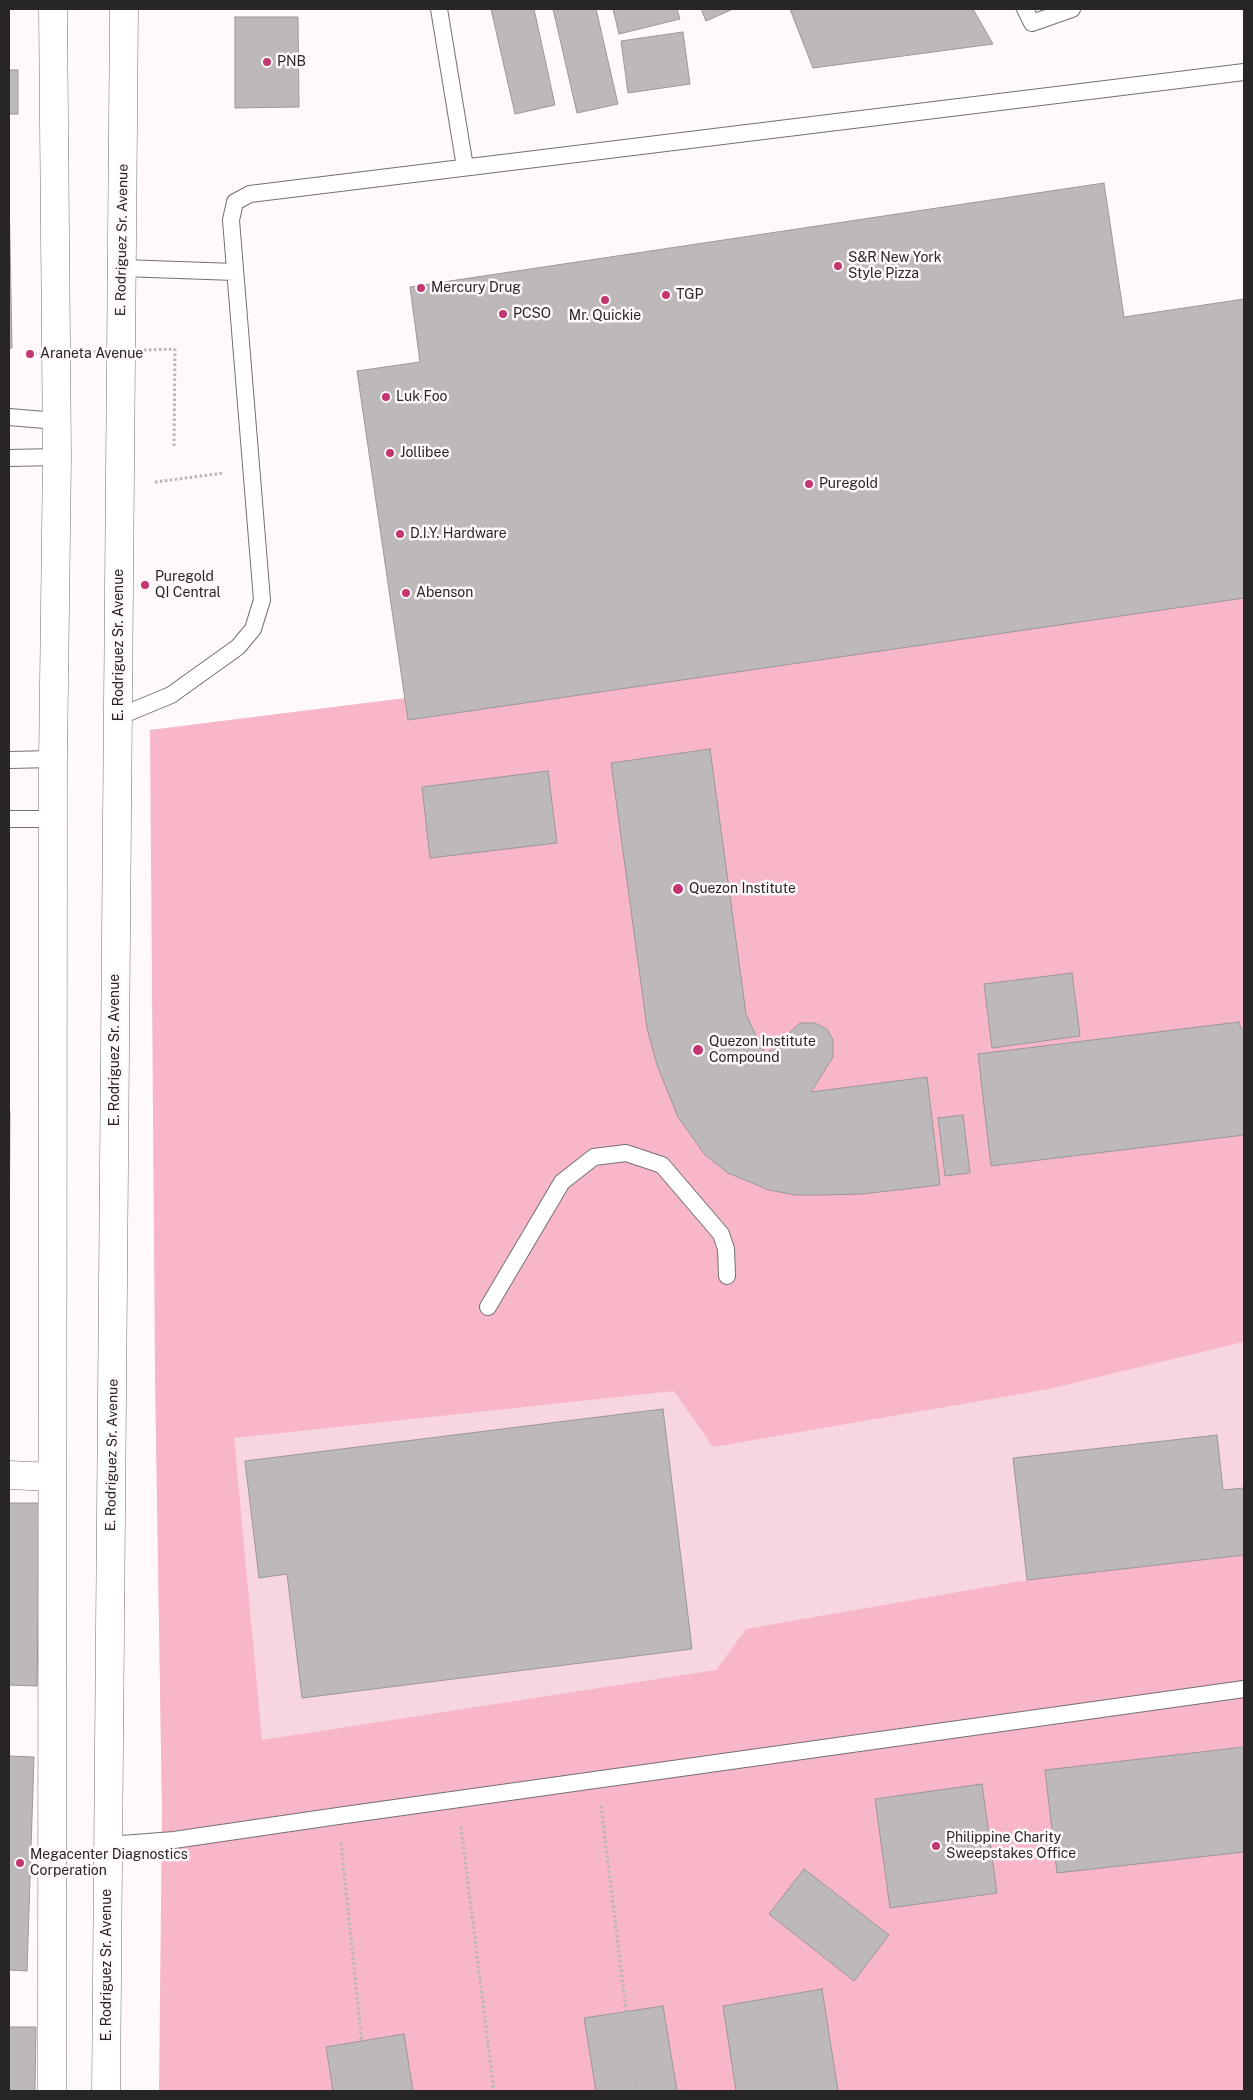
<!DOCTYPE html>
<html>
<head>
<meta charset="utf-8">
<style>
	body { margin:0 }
	#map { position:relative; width:1253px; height:2100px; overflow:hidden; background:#fff9fa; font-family:"Public Sans",sans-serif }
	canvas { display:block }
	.frame { position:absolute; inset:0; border:10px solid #272525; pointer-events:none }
</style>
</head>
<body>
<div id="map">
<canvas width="1253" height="2100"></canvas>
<div class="frame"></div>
</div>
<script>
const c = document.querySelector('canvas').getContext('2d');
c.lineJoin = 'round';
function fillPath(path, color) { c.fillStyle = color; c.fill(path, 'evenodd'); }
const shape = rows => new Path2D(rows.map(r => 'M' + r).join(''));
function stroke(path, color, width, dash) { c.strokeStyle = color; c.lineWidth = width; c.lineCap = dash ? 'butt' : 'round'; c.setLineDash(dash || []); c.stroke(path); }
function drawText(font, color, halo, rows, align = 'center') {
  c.font = font + ' "Public Sans",sans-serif'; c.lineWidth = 5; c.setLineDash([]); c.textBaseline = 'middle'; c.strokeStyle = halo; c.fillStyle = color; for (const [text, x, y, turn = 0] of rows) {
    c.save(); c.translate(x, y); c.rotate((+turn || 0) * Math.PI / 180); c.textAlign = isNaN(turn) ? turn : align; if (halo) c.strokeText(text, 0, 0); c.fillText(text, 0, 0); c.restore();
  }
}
fillPath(shape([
	[1244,1241,1244,1659,162,1810,155,1371]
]), '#f8d6df');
fillPath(shape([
	[1244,593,1243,1342,1049,1389,713,1447,674,1391,234,1438,262,1740,716,1670,746,1629,1027,1580,1244,1555,1244,2091,159,2091,162,1810,155,1371,150,730]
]), '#f7b7c8');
const building = shape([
	[491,9,534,9,555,105,515,114,491,9],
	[553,9,596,9,618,104,577,113,553,9],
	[613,9,677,9,680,19,619,34,613,9],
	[701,9,733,9,706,21,701,9],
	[790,9,973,9,993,44,813,68,790,9],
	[235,17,298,17,299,107,235,108,235,17],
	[683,32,690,84,628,93,621,41,683,32],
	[9,70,18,70,18,114,9,114,9,70],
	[1104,183,1124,317,1244,299,1244,598,408,720,357,371,420,362,410,287,1104,183],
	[9,189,12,348,9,348,9,189],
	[710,749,746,1014,759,1042,766,1054,800,1023,815,1023,827,1029,833,1040,833,1057,811,1092,927,1077,940,1185,862,1194,824,1195,796,1195,769,1190,728,1173,705,1155,678,1117,657,1065,647,1028,611,763,710,749],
	[548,771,557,843,430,858,422,787,548,771],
	[1072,973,1080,1036,992,1048,984,984,1072,973],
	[1239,1022,1241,1029,1244,1029,1244,1135,991,1166,978,1054,1239,1022],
	[9,1111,10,1111,9,1279,9,1111],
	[963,1115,970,1173,945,1176,938,1118,963,1115],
	[663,1409,692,1649,302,1698,287,1574,259,1578,245,1461,663,1409],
	[1217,1435,1223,1490,1244,1488,1244,1555,1027,1580,1013,1458,1217,1435],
	[9,1503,40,1503,37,1686,9,1685,9,1503],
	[1244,1747,1244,1852,1057,1873,1045,1770,1244,1747],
	[9,1756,34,1757,27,1971,9,1970,9,1756],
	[982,1784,997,1893,890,1908,875,1799,982,1784],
	[804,1869,889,1935,854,1981,769,1914,804,1869],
	[822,1989,838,2091,736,2091,723,2006,822,1989],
	[663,2006,677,2091,596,2091,584,2018,663,2006],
	[9,2027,36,2027,35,2091,9,2091,9,2027],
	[404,2034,413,2091,333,2091,326,2047,404,2034]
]);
fillPath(building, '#bdb8b9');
stroke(building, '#9c9798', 1);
const lane = shape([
	[439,9,465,167],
	[1025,9,1032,23,1072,9],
	[122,268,235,272],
	[9,417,57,421],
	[9,458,57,457],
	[118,717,171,695,238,647,253,629,262,600,231,220,235,202,250,194,1244,72],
	[9,760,53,759],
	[9,819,53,819],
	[488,1307,562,1182,594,1157,626,1153,662,1165,721,1234,726,1249,727,1276],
	[108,1845,174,1840,338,1816,1244,1689]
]);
const street = shape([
	[9,1475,52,1477]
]);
const secondary = shape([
	[52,2091,53,759,57,457,53,9],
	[106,2091,124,9]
]);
stroke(lane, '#757072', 18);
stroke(street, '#757072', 29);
stroke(secondary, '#757072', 29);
stroke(shape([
	[174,446,175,349],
	[155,482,224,473],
	[601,1806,636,2091],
	[461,1827,494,2091],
	[341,1843,367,2091]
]), '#bab5b6', 3, [2.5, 2.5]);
stroke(lane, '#fff', 16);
stroke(street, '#fff', 28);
stroke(secondary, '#fff', 28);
stroke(shape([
	[34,354,175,349]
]), '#bab5b6', 3, [2.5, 2.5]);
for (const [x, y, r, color] of [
	[267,62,5,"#c2376f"],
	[838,266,5,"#c2376f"],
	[421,288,5,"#c2376f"],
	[666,295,5,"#c2376f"],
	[605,300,5,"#c2376f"],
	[503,314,5,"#c2376f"],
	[30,354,5,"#c2376f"],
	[386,397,5,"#c2376f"],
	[390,453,5,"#c2376f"],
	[809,484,5,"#c2376f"],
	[400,534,5,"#c2376f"],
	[145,585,5,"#c2376f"],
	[406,593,5,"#c2376f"],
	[678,889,6,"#c2376f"],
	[698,1050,6,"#c2376f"],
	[936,1846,5,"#c2376f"],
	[20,1863,5,"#c2376f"]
]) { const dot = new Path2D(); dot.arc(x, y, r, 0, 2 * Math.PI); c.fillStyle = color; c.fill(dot); stroke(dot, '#fff9fa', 2); }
drawText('14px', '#272525', '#fff9fa', [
	["PNB",277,62],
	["S&R New York",848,258],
	["Style Pizza",848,274],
	["Mercury Drug",431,288],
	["TGP",676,295],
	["PCSO",513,314],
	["Mr. Quickie",605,316,"center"],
	["Araneta Avenue",40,354],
	["Luk Foo",396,397],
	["Jollibee",400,453],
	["Puregold",819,484],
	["D.I.Y. Hardware",410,534],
	["Puregold",155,577],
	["QI Central",155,593],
	["Abenson",416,593],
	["Quezon Institute",689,889],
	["Quezon Institute",709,1042],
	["Compound",709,1058],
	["Philippine Charity",946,1838],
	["Sweepstakes Office",946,1854],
	["Megacenter Diagnostics",30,1855],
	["Corperation",30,1871]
], 'left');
drawText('14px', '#272525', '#fff9fa', [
	["E. Rodriguez Sr. Avenue",122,240,-89],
	["E. Rodriguez Sr. Avenue",119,645,-90],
	["E. Rodriguez Sr. Avenue",115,1050,-90],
	["E. Rodriguez Sr. Avenue",112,1455,-89],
	["E. Rodriguez Sr. Avenue",107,1965,-90]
]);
</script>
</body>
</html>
